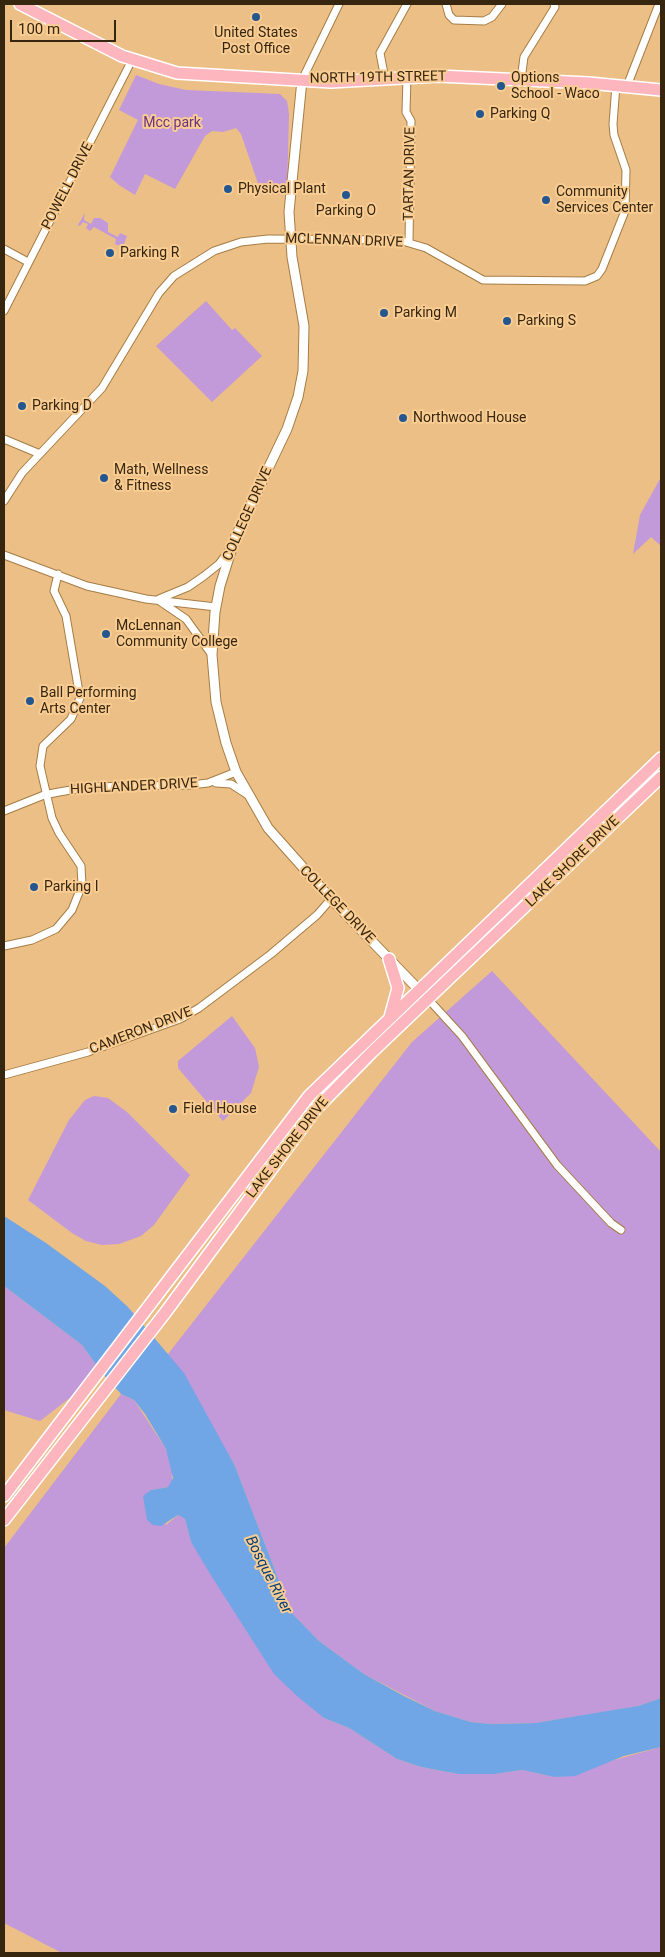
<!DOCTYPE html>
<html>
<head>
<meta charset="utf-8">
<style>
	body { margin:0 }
	#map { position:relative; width:665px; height:1957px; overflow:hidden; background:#ecbf86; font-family:Roboto,sans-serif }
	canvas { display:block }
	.frame { position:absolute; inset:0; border:5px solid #37260f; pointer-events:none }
	.scale { position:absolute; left:10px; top:20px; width:106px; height:22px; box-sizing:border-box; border:2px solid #37260f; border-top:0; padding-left:6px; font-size:15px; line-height:18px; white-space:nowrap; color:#37260f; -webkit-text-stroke:4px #f9cc92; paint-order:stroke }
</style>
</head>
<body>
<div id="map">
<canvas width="665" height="1957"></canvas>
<div class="frame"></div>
<div class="scale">100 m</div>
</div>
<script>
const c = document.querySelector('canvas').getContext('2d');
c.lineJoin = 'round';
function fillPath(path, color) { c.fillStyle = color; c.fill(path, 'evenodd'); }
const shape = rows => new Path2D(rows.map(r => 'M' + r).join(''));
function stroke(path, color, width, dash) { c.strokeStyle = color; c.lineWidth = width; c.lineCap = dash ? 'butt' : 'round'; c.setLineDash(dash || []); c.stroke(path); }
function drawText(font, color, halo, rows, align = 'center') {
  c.font = font + ' Roboto,sans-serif'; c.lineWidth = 4; c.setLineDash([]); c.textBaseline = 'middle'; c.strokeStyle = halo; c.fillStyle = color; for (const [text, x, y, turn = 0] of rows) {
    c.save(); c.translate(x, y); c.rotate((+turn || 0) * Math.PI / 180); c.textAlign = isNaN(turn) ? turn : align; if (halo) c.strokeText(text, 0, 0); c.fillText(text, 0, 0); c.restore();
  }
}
fillPath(shape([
	[136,75,159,84,186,90,280,94,287,101,289,114,287,194,262,195,241,134,236,128,223,132,212,131,205,136,175,189,145,174,135,195,119,185,110,177,138,120,119,110],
	[85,213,84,220,91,224,94,218,100,218,108,223,108,232,118,237,120,233,127,236,123,247,115,244,116,239,94,227,90,231,86,228,88,224,83,222,80,226,78,225],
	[206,301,232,330,235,328,262,356,212,402,156,346],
	[661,477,661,546,651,537,633,554,640,515],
	[492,971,661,1152,661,1698,638,1706,599,1713,535,1723,492,1724,471,1722,435,1711,364,1674,319,1641,291,1612,235,1466,168,1354,412,1042],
	[232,1016,255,1048,259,1067,251,1093,223,1121,178,1068,178,1061],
	[94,1096,108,1098,127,1112,190,1175,154,1225,141,1236,119,1244,102,1245,86,1241,72,1233,28,1200,69,1120,85,1100],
	[4,1286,82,1345,102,1373,40,1421,4,1410],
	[121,1394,134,1400,166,1449,172,1467,172,1484,168,1487,151,1490,166,1525,178,1515,185,1519,191,1542,324,1718,349,1728,397,1759,421,1767,458,1774,495,1774,522,1770,554,1777,661,1747,661,1953,62,1953,4,1923,4,1548]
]), '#c299d9');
fillPath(shape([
	[4,1216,46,1243,105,1286,128,1307,184,1373,235,1466,291,1612,319,1641,364,1674,404,1696,435,1711,471,1722,492,1724,535,1723,638,1706,661,1698,661,1747,624,1756,575,1776,554,1777,522,1770,495,1774,458,1774,421,1767,397,1759,349,1728,324,1718,297,1696,274,1674,212,1577,191,1542,185,1519,178,1515,161,1526,153,1525,147,1520,143,1496,151,1490,168,1487,173,1478,166,1449,145,1414,134,1400,121,1394,102,1373,82,1345,4,1286]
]), '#71a6e6');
const minor = shape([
	[446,4,449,15,454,20,484,21,492,17,502,4],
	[407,77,406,112,411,121,409,242],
	[385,79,380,53,407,4],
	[302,80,339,4],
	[521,80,524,57,555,7,554,4],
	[627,86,659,4],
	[4,249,28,262],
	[4,311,132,60],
	[4,439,40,454],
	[4,501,22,473,102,388,159,293,174,276,214,251,241,242,268,239,399,240,426,248,483,280,585,281,597,276,602,269,625,211,626,170,614,135,613,124,616,85],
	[4,555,87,586,146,599,216,607],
	[159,599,188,587,204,576,219,564,230,549],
	[161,602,186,619,212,655],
	[216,783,231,784,248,795],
	[4,811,44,795,59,792,89,787,190,785,208,783,236,772],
	[4,946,32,940,56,929,72,910,82,885,81,866,59,833,52,818,40,766,43,746,71,719,80,698,66,616,54,591,58,574],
	[429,1000,462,1036,557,1165,611,1223,621,1230],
	[4,1075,88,1052,180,1019,199,1008,271,954,317,915,331,899]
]);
const tertiary = shape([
	[302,80,289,212,292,257,304,326,303,371,298,397,287,429,235,538,220,586,215,612,212,655,216,702,226,743,236,772,268,828,331,899,422,993]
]);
const primary = shape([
	[20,4,122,56,177,73,331,82,438,76,589,83,661,90],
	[389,959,398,988,390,1017],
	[4,1496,309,1096,661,758],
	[4,1520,165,1313,316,1109,371,1053,661,777]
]);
stroke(minor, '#a67d44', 9);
stroke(tertiary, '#a67d44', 11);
stroke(primary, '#fff', 14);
stroke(minor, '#fff', 7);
stroke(tertiary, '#fff', 9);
stroke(primary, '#fdb5be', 11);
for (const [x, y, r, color] of [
	[256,17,5,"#245790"],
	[501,86,5,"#245790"],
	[480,114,5,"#245790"],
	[228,189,5,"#245790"],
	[346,195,5,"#245790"],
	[546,200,5,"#245790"],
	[110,253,5,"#245790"],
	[384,313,5,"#245790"],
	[507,321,5,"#245790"],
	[22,406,5,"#245790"],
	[403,418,5,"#245790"],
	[104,478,5,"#245790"],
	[106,634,5,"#245790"],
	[30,701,5,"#245790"],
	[34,887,5,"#245790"],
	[173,1109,5,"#245790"]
]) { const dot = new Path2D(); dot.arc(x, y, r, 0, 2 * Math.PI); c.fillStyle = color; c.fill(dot); stroke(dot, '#f9cc92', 2); }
drawText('14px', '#37260f', '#f9cc92', [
	["United States",256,33,"center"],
	["Post Office",256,49,"center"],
	["Options",511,78],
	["School - Waco",511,94],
	["Parking Q",490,114],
	["Physical Plant",238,189],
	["Community",556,192],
	["Services Center",556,208],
	["Parking O",346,211,"center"],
	["Parking R",120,253],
	["Parking M",394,313],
	["Parking S",517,321],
	["Parking D",32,406],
	["Northwood House",413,418],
	["Math, Wellness",114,470],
	["& Fitness",114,486],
	["McLennan",116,626],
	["Community College",116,642],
	["Ball Performing",40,693],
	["Arts Center",40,709],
	["Parking I",44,887],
	["Field House",183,1109]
], 'left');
drawText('14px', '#37260f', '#f9cc92', [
	["NORTH 19TH STREET",378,78,-1],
	["TARTAN DRIVE",410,174,-89],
	["POWELL DRIVE",68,186,-63],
	["MCLENNAN DRIVE",344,241,2],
	["COLLEGE DRIVE",248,514,-66],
	["HIGHLANDER DRIVE",134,787,-3],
	["LAKE SHORE DRIVE",573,862,-44],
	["COLLEGE DRIVE",337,905,46],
	["CAMERON DRIVE",141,1031,-21],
	["LAKE SHORE DRIVE",288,1148,-52]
]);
drawText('14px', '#6a3284', '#f9cc92', [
	["Mcc park",172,123]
]);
drawText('italic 15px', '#054079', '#f9cc92', [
	["Bosque River",268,1575,63]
]);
</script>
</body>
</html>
